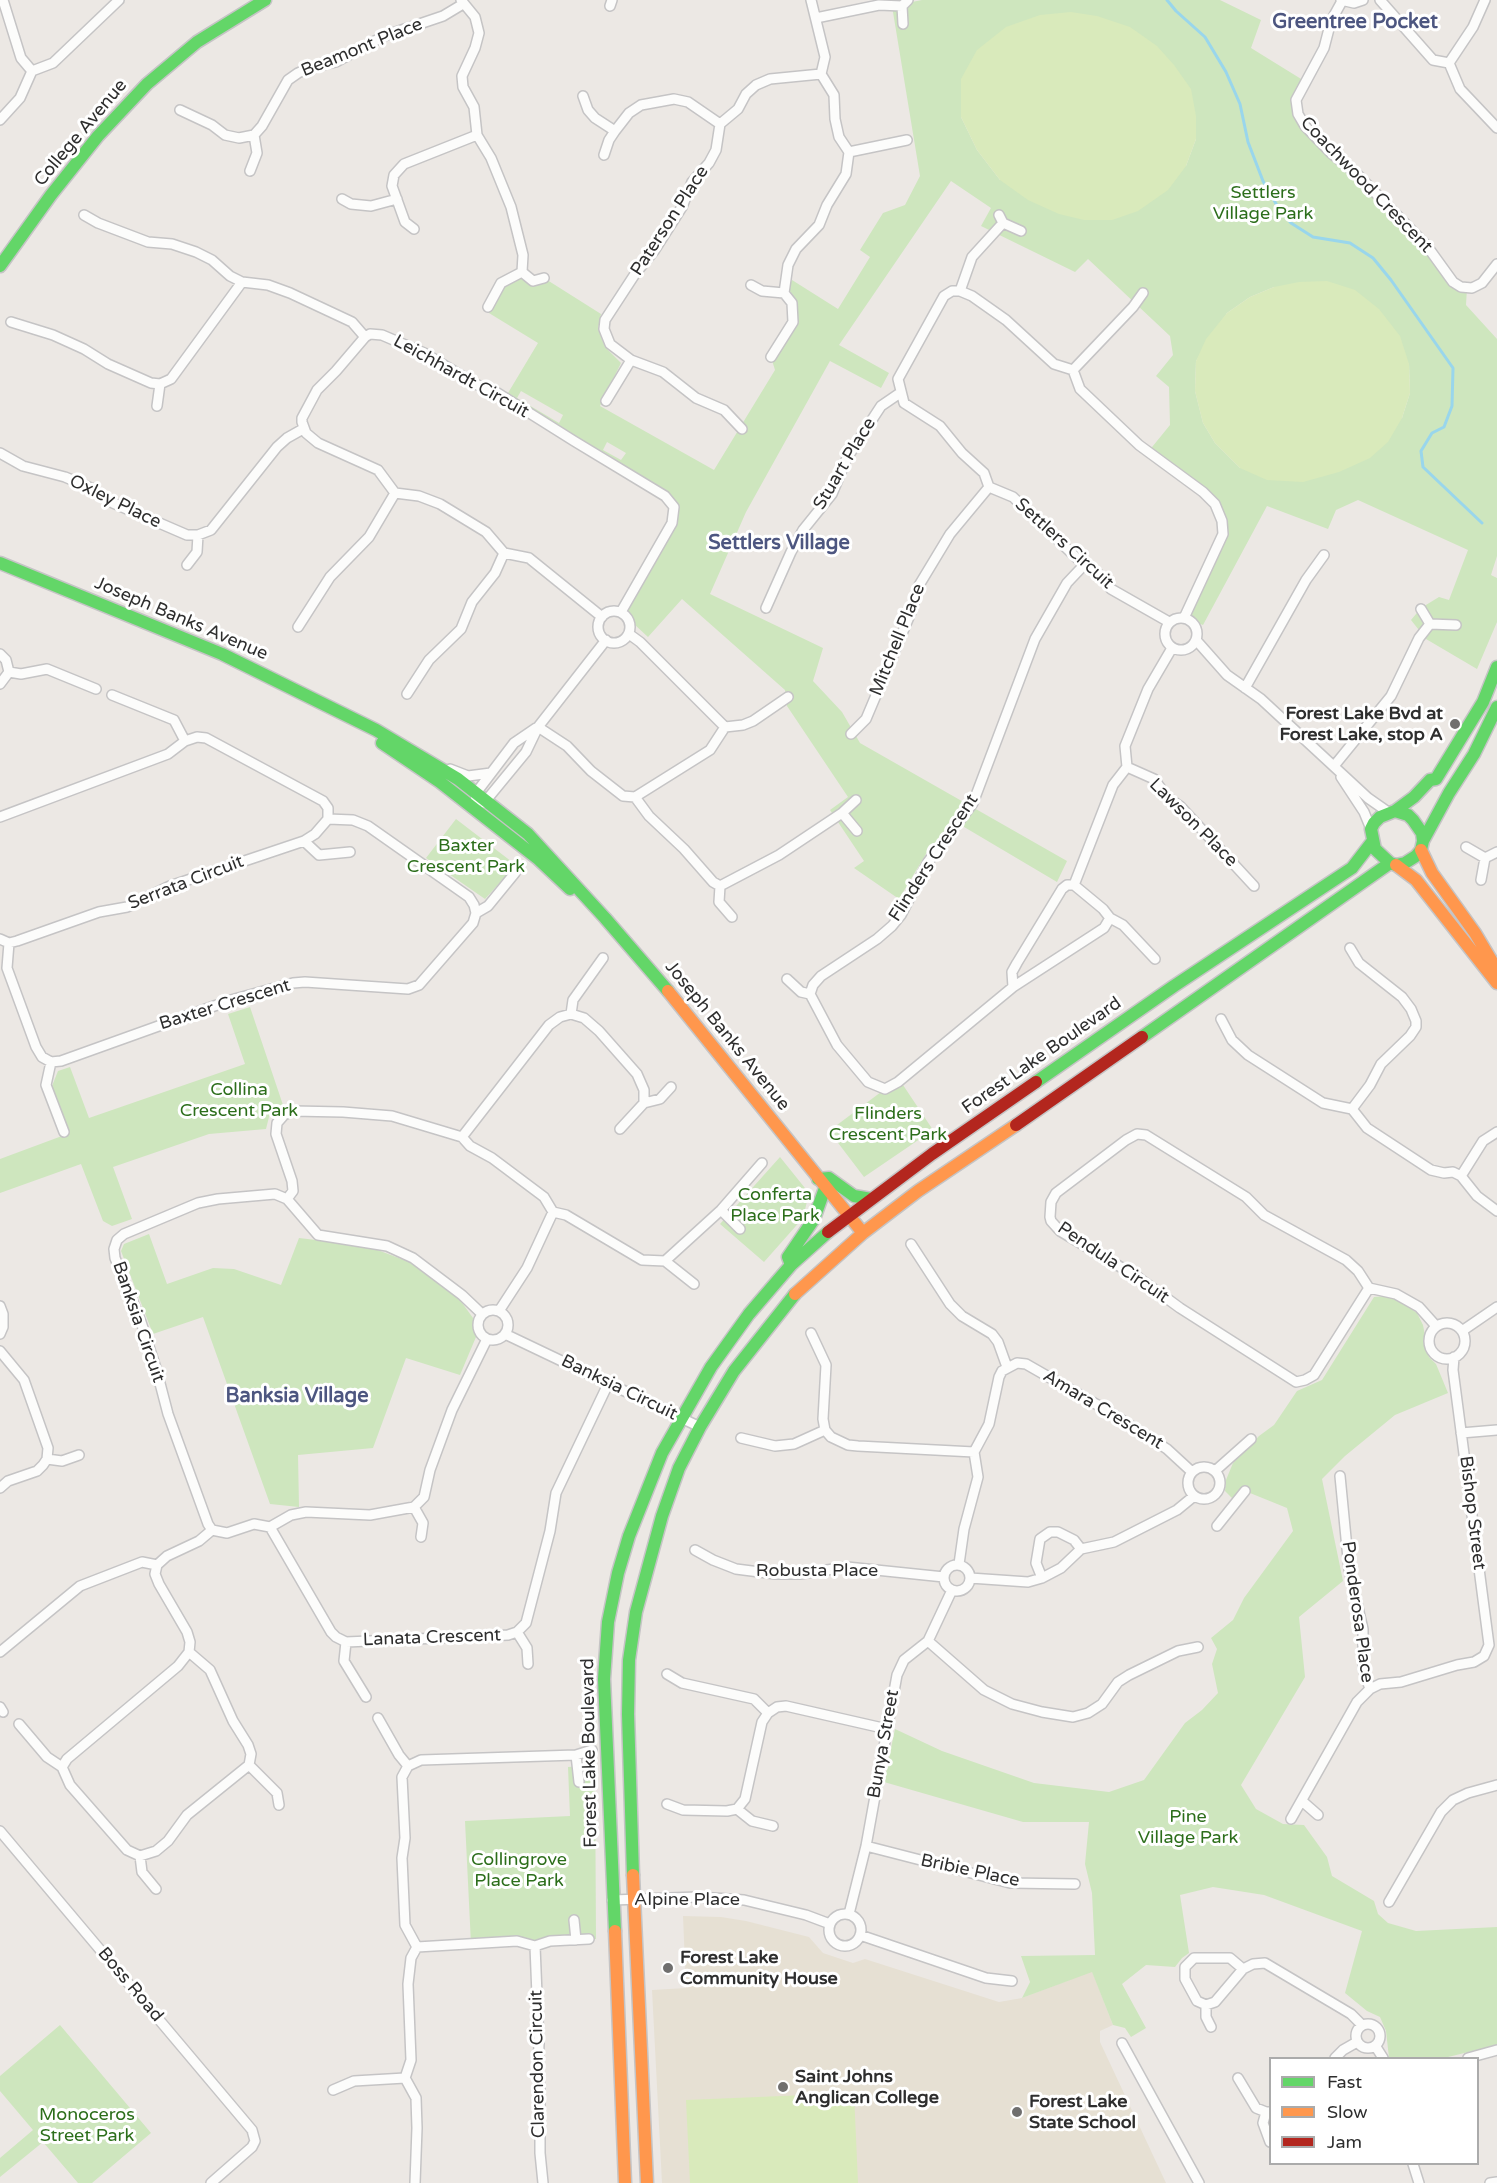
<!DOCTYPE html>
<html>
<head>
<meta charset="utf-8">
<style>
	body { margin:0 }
	#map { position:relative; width:1497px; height:2183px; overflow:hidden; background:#ece8e4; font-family:"Varela Round",sans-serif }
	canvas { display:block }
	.legend { position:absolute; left:1269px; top:2057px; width:210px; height:108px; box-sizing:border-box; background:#fff; border:2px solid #ababab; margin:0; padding:8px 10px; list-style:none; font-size:18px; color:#2e2e2e }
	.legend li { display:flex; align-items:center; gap:12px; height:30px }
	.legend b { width:30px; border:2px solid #ababab }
</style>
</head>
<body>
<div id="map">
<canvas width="1497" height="2183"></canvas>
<ul class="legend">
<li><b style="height:8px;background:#63d668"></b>Fast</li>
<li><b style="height:8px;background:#ff974d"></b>Slow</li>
<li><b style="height:8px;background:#b3261e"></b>Jam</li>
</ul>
</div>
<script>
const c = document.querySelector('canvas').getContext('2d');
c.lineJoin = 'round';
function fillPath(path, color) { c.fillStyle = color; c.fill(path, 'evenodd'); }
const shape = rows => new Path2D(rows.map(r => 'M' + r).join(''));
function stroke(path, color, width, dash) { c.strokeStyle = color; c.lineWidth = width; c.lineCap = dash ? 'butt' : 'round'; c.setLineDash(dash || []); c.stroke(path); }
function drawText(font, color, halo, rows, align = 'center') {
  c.font = font + ' "Varela Round",sans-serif'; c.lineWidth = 6; c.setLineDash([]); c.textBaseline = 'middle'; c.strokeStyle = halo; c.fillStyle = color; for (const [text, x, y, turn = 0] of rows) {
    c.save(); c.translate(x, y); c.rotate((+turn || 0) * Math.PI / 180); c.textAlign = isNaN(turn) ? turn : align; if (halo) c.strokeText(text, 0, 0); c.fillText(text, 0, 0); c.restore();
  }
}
fillPath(shape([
	[683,1916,721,1917,746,1921,809,1937,823,1953,853,1963,865,1959,999,2002,1022,1998,1092,1971,1113,2025,1100,2031,1100,2042,1166,2183,662,2183,652,1990,686,1988]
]), '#e6e0d3');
fillPath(shape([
	[922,0,1220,0,1261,20,1251,48,1306,82,1296,100,1298,114,1358,175,1453,282,1467,288,1466,305,1497,339,1497,556,1491,575,1497,578,1497,622,1477,669,1426,639,1411,620,1421,608,1439,597,1449,600,1468,550,1358,500,1336,510,1328,529,1267,506,1203,625,1184,618,1223,534,1215,503,1148,452,1170,425,1169,387,1156,376,1173,355,1170,336,1088,259,1075,272,981,226,991,208,951,181,839,345,889,373,881,388,830,361,746,512,710,594,823,648,813,681,842,712,860,743,1067,861,1057,882,954,821,929,849,899,899,854,868,864,861,830,810,848,797,787,706,785,690,682,599,648,637,621,612,672,523,674,507,505,398,538,343,484,310,501,283,522,272,533,281,544,278,601,314,598,329,605,347,621,363,600,406,714,470,775,370,771,357,793,322,792,304,784,293,792,280,838,309,870,257,860,250,883,213,905,205,920,176,892,6],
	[1196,116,1196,139,1186,166,1000,180,977,150,961,117],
	[1274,287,1409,364,1410,393,1402,418,1240,468,1215,443,1203,423,1195,391,1196,361,1227,313,1250,297],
	[521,391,563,415,559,423,517,398],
	[607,442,626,453,621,460,603,450],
	[456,819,516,865,485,899,426,858],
	[250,1007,284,1108,270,1113,266,1129,209,1134,113,1167,132,1219,112,1226,103,1221,81,1164,0,1193,0,1159,70,1133,52,1086,58,1071,70,1067,89,1118,245,1064,228,1014],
	[903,1085,933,1130,864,1177,829,1131,881,1092,891,1092],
	[780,1157,809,1193,803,1218,764,1262,720,1224],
	[149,1234,167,1284,213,1268,234,1269,281,1285,299,1238,367,1246,412,1263,460,1300,473,1318,476,1337,460,1375,406,1358,373,1448,298,1455,299,1507,270,1504,203,1317,153,1334,121,1251,124,1244],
	[1386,1296,1400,1301,1417,1313,1423,1325,1429,1357,1436,1364,1448,1393,1395,1415,1345,1456,1322,1479,1343,1581,1299,1617,1305,1677,1241,1785,1256,1809,1283,1824,1304,1825,1327,1857,1332,1876,1374,1901,1378,1914,1388,1923,1416,1931,1497,1927,1497,2045,1444,2058,1389,2058,1386,2031,1380,2017,1367,2011,1345,1993,1362,1931,1264,1895,1213,1887,1180,1895,1189,1953,1182,1958,1175,1967,1146,1965,1122,1984,1146,2028,1131,2037,1125,2028,1113,2025,1092,1972,1022,1998,1030,1982,1021,1956,1095,1955,1092,1893,1085,1864,1089,1822,1023,1822,884,1782,895,1729,942,1751,1034,1783,1109,1792,1144,1780,1185,1723,1202,1710,1218,1693,1212,1664,1217,1649,1211,1638,1233,1620,1244,1598,1293,1531,1287,1508,1250,1493,1232,1498,1225,1491,1226,1480,1233,1463,1259,1436,1274,1425,1297,1391,1322,1380,1374,1297],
	[595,1765,596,1939,471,1944,465,1821,570,1816,568,1767],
	[60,2025,151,2133,92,2183,78,2183,43,2142,0,2177,0,2158,33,2130,0,2091,0,2076]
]), '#cee6be');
fillPath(shape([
	[1071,12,1097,16,1130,27,1157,46,1174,65,1191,89,1196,116,1196,139,1186,166,1168,190,1138,211,1112,220,1084,220,1059,214,1028,200,1000,180,977,150,961,117,961,79,977,50,1006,27,1040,15],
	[1327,281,1355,290,1379,309,1400,336,1409,364,1410,393,1402,418,1388,442,1370,458,1339,472,1303,482,1267,480,1240,468,1215,443,1203,423,1195,391,1196,361,1206,339,1227,313,1250,297,1274,287,1299,282],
	[854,2093,858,2183,690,2183,686,2100]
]), '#d9eabb');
stroke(shape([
	[1167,0,1176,11,1205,37,1226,72,1240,104,1248,142,1263,181,1279,209,1291,223,1313,237,1350,243,1373,258,1391,280,1453,368,1452,406,1444,427,1432,433,1421,451,1423,467,1482,523]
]), '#99d6ec', 3);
const street = shape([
	[3,0,21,58,32,71],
	[461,0,475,17,479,33,475,48,462,76,463,87,474,107,477,135,491,158,511,207,523,255,522,272],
	[1341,0,1354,3,1363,0],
	[1380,0,1433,60,1449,63,1460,89,1497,128],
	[1342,1,1331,21,1324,48,1296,100,1298,114,1305,126,1331,153,1358,175,1427,246,1453,282,1461,287,1472,288,1482,283,1497,264],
	[610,6,612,0],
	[816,18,879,5,902,6],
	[903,24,902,6,908,0],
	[1449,63,1473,27,1485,0],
	[583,96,588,110,595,118,615,131],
	[180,110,212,125,225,135,239,138,254,135,262,126,288,80,298,73,309,68,336,62,384,36,443,16,463,4],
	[0,120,20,98,32,71,53,63,119,0],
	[849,152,907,140],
	[604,155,609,140,615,131,629,113,641,105,674,99,688,102,720,124],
	[250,171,257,153,254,135],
	[342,199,351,204,371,206,397,199],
	[84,215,98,223,148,242,172,244,196,252,212,260,230,276,242,282,268,285,290,293,352,322,365,337],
	[999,215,1003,223,1021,231],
	[414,229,405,222,392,186,394,175,404,164,477,135],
	[522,272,533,281,544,278],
	[751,285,762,291,784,293,788,265,796,249,819,225,827,205,846,174,849,152,839,137,835,119,834,95,821,74,825,57,811,0],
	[960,291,972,257,1003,223],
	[488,307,501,283,522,272],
	[11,322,53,335,84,349,108,364,151,383,160,384,171,379,242,282],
	[771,357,793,322,792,303,784,293],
	[1073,370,1133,307,1143,293],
	[606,401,631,360],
	[157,406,160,384],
	[742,429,724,410,696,398,663,372,631,360,610,344,604,329,605,320,635,274,654,251,682,207,692,182,709,163,716,150,720,124,738,109,746,94,756,85,770,79,821,74],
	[0,453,23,466,65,477,91,488,113,503,187,535,198,535,211,530,277,447,287,438,303,429],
	[187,565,197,552,198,535],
	[766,608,791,552,803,530,832,494,847,458,881,406,900,393],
	[1421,609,1430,624,1456,625],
	'598 627a16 16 0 1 1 32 0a16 16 0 1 1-32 0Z',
	[602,617,529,558,504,553,486,532,440,504,419,496,395,493,378,470,318,443,306,433,302,422,302,418,317,390,336,371,365,337,370,334,382,335,424,353,475,384,496,392,574,441,665,496,674,507,672,523,621,612],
	'1165 634a16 16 0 1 1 32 0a16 16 0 1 1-32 0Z',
	[1169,622,1111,589,1100,575,1084,565,1013,497,989,487,984,473,962,453,940,426,904,403,898,379,944,296,952,291,960,291,972,296,1006,320,1054,364,1073,370,1080,389,1139,445,1203,492,1215,504,1222,521,1223,534,1184,618],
	[298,627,330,577,369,537,395,493],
	[1196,640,1227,675,1261,699,1368,798,1388,812],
	[0,654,6,660,9,672,0,684],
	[9,672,21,674,47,669,96,689],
	[1245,688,1306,580,1324,555],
	[407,694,429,660,461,629,472,602,495,573,504,553],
	[112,695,174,720,185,741],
	[538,727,567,746,591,771,623,796,635,797,710,750,725,727,640,642,629,634],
	[725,727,743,725,753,721,788,697],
	[851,734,866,719,912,610,918,587,950,534,989,487],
	[1334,766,1391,696,1419,638,1430,624],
	[1127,767,1154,779,1167,797,1181,807,1254,886],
	[450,769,468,776,491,773],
	[1341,777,1364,812,1371,829],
	[635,797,649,816,684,849,713,882,720,886,779,855,842,813,856,800],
	[484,803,526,752,538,727,606,640],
	[475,810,476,793,514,743,536,728],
	[842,813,857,831],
	[0,817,168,754,185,741,197,737,206,738,323,801,328,808,328,819,315,834,304,841,170,886,127,907,99,912,17,941,9,943,0,939],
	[304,841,319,855,350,852],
	[1466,847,1485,858,1481,880],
	[1485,858,1497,852],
	[1074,885,1113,785,1127,767,1125,746,1148,689,1172,648],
	[720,886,719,902,732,917],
	[476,913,488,906,515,873],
	[1110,918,1123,925,1155,959],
	[9,943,7,968,36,1047,42,1057,51,1062,61,1061,231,1000,293,983,305,982,408,989,419,985,473,923,476,913,474,905,469,897,368,826,353,820,328,819],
	[1350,948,1359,963,1402,997,1411,1009,1416,1021,1416,1027,1410,1036,1381,1064,1370,1085,1352,1109],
	[787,979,801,992,810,994],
	[1013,987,1012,972,1017,963,1062,889,1067,885,1074,885,1103,909,1110,918,1104,928,1013,987,898,1082,885,1089,868,1082,837,1045,810,994,813,985,821,976,877,939,892,926,901,915,928,862,973,803,1035,639,1067,583,1084,565],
	[571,1014,573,1000,603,958],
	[1221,1019,1232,1040,1248,1055,1323,1103,1352,1109,1367,1128,1431,1170,1444,1173,1453,1172,1461,1176,1477,1196,1497,1211],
	[51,1062,46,1085,64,1132],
	[644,1103,660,1099,671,1087],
	[462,1137,549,1025,560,1017,571,1014,584,1018,599,1031,637,1074,644,1090,644,1103,620,1129],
	[1461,1176,1483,1141,1497,1132],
	[287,1199,293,1191,292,1181,276,1134,277,1123,284,1115,293,1111,343,1112,392,1116,462,1137,470,1146,492,1158,544,1197,553,1212,527,1268,499,1311],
	[721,1210,740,1229],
	[553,1212,566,1215,642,1260,665,1261,721,1210,762,1163],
	[911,1244,950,1304,962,1316,992,1334,998,1342,1007,1367],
	[665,1261,694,1284],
	[1369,1288,1314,1375,1305,1380,1296,1382,1180,1308,1139,1278,1060,1231,1051,1221,1050,1217,1051,1202,1056,1193,1126,1140,1137,1134,1146,1135,1246,1197,1264,1215,1346,1260,1358,1271,1369,1288,1396,1294,1419,1307,1436,1326],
	[0,1306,3,1314,3,1327,0,1334],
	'478 1325a15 15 0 1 1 30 0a15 15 0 1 1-30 0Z',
	[482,1314,462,1295,413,1258,387,1246,318,1235,287,1199,275,1194,218,1199,198,1203,124,1234,117,1240,114,1249,115,1258,141,1322,156,1368,168,1414,208,1524,212,1530,227,1533,254,1524,270,1527,291,1515,306,1512,370,1515,414,1507,424,1497,430,1470,452,1410,487,1339],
	'1429 1341a18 18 0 1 1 36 0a18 18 0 1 1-36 0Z',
	[1462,1331,1497,1307],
	[811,1333,826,1365,823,1419,825,1430,831,1437,848,1445,858,1446,974,1452],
	[505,1334,700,1427],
	[0,1351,24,1380,48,1448,47,1459,43,1465,37,1471,8,1481,0,1488],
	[1461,1433,1497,1430],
	[741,1438,775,1446,794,1444,825,1430],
	[47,1459,62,1461,79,1455],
	'1188 1483a16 16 0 1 1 32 0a16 16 0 1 1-32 0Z',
	[1215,1471,1251,1439],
	[414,1507,423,1523,421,1537],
	[1217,1526,1245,1491],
	[270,1527,331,1632,336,1637,346,1642,508,1635,517,1632,526,1623,550,1531,556,1493,609,1382],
	[695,1550,713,1560,736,1569,775,1574,800,1574,847,1567,944,1577],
	[959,1564,964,1529,978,1477,974,1452,989,1424,999,1377,1002,1371,1017,1363,1026,1364,1108,1411,1167,1449,1192,1472],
	'944 1578a13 13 0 1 1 26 0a13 13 0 1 1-26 0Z',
	[970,1578,1028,1582,1042,1578,1061,1568,1081,1549,1114,1542,1177,1510,1194,1496],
	[1042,1578,1036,1563,1040,1539,1050,1532,1058,1532,1074,1540,1081,1549],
	[517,1632,527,1648,528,1664],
	[928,1641,984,1690,1012,1704,1042,1712,1073,1717,1088,1713,1102,1704,1118,1682,1129,1675,1178,1651,1198,1647],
	[346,1642,344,1661,366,1697],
	[0,1652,80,1586,142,1562,157,1565],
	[189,1652,210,1670,233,1721,248,1745,251,1754,249,1765,187,1815,168,1841,156,1851,140,1856,127,1850,70,1785,62,1767,67,1759,178,1666,189,1652],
	[189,1652,190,1642,187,1632,159,1584,155,1574,157,1565,167,1556,199,1541,212,1530],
	[667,1674,682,1683,754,1699,768,1713],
	[1370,1689,1380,1684,1401,1682,1457,1665,1474,1662,1484,1656,1489,1645,1453,1370,1454,1357],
	[0,1707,3,1712],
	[378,1718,399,1755,408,1766],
	[19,1724,47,1757,62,1767],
	[576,1755,579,1782],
	[249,1765,277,1793,279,1805],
	[1302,1801,1318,1815],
	[667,1804,683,1810,727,1811,737,1809,745,1799,762,1722,768,1713,777,1707,786,1706,887,1729],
	[737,1809,752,1821,773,1826],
	[1291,1819,1357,1702,1370,1689,1363,1668,1363,1629,1349,1569,1340,1476],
	[0,1831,252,2130,255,2141,252,2147,211,2183],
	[866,1846,1010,1883,1075,1884],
	[140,1856,142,1872,156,1889],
	[612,1900,698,1897,744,1900,806,1915,830,1924],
	[1389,1902,1441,1812,1453,1800,1468,1793,1497,1785],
	[849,1914,866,1846,897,1675,904,1660,928,1641,952,1590],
	'829 1930a16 16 0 1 1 32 0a16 16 0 1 1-32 0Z',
	[574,1920,576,1940],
	[860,1935,986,1978,1012,1981],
	[535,1946,539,2044,538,2069,540,2090,540,2153,543,2183],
	[417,1947,405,1925,402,1858,405,1838,402,1777,408,1766,421,1760,576,1755,592,1750],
	[1243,1969,1230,1958,1194,1958,1185,1967,1185,1979,1197,2001,1206,2005,1215,2002,1243,1969,1253,1964,1265,1963,1351,2014,1362,2025],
	[1206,2005,1206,2017,1211,2027],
	'1356 2036a12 12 0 1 1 24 0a12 12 0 1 1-24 0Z',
	[1122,2043,1199,2183],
	[1376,2047,1383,2058],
	[1335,2058,1343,2050,1357,2042],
	[1468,2058,1497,2050],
	[1238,2078,1256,2108,1266,2112,1270,2112],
	[333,2090,354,2081,405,2078],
	[1266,2112,1263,2123,1270,2142],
	[1413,2164,1419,2183],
	[415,2183,417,2128,416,2098,405,2078,411,2060,408,1984,411,1958,417,1947,517,1941,535,1946,550,1941,589,1939],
	[1490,2183,1497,2182]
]);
const fast = shape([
	[0,266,51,195,98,136,147,84,197,42,265,0],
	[0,563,222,654,376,730,458,779,528,834,605,918,668,991],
	[382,743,440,782,537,858,570,889],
	[1395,811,1408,815,1413,820,1422,833,1423,841,1421,850,1416,856,1405,863,1396,865,1390,863,1375,849,1371,829,1374,823,1380,817,1395,811,1414,797,1430,780,1436,779,1483,702,1497,667],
	[1423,841,1449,793,1474,754,1497,707],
	[1142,1037,1390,863],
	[1036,1082,1174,986,1352,868,1372,842],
	[818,1179,829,1178,854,1196,871,1199],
	[791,1265,788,1257,814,1219,825,1188],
	[633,1875,628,1714,629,1660,636,1612,662,1516,679,1468,700,1427,734,1371,795,1294],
	[615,1931,604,1679,608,1622,618,1573,629,1536,662,1453,711,1367,749,1314,791,1265,828,1232]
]);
const slow = shape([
	[1421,850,1432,873,1475,933,1497,970],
	[1396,865,1416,880,1497,983],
	[668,991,863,1233],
	[795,1294,863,1233,918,1191,1016,1125],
	[633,1875,647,2183],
	[615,1931,625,2183]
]);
const jam = shape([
	[1016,1125,1142,1037],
	[828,1232,932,1154,1036,1082]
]);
stroke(street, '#c5c4c5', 12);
stroke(fast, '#c5c4c5', 15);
stroke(slow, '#c5c4c5', 15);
stroke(jam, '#c5c4c5', 15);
stroke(street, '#fcfcfb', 9);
stroke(fast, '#63d668', 12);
stroke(slow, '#ff974d', 12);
stroke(jam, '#b3261e', 12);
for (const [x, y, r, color] of [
	[1455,724,6,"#706f6e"],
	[668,1968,6,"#706f6e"],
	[783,2087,6,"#706f6e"],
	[1017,2112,6,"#706f6e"]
]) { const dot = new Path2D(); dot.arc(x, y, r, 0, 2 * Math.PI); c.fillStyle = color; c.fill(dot); stroke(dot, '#fff', 2); }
drawText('18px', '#2e2e2e', '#fff', [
	["Beamont Place",362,48,-22],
	["College Avenue",81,133,-50],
	["Coachwood Crescent",1366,185,46],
	["Paterson Place",670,221,-57],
	["Leichhardt Circuit",461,377,29],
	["Stuart Place",845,464,-59],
	["Oxley Place",115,502,26],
	["Settlers Circuit",1064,544,42],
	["Joseph Banks Avenue",181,619,23],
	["Mitchell Place",898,640,-68],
	["Lawson Place",1193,823,45],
	["Flinders Crescent",934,858,-57],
	["Serrata Circuit",186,883,-21],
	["Baxter Crescent",225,1005,-17],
	["Joseph Banks Avenue",727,1036,51],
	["Forest Lake Boulevard",1042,1056,-35],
	["Pendula Circuit",1113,1263,34],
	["Banksia Circuit",138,1322,71],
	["Banksia Circuit",619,1388,26],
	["Amara Crescent",1103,1410,31],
	["Bishop Street",1472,1513,83],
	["Robusta Place",817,1571],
	["Ponderosa Place",1357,1612,82],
	["Lanata Crescent",432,1638,-2],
	["Bunya Street",884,1744,-80],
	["Forest Lake Boulevard",590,1753,-91],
	["Bribie Place",970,1871,12],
	["Alpine Place",687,1900],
	["Boss Road",130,1985,50],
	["Clarendon Circuit",538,2064,-91]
]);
drawText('18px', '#2c6e1b', '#fff', [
	["Settlers",1263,193],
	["Village Park",1263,214],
	["Baxter",466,846],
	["Crescent Park",466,867],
	["Collina",239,1090],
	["Crescent Park",239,1111],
	["Flinders",888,1114],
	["Crescent Park",888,1135],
	["Conferta",775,1195],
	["Place Park",775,1216],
	["Pine",1188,1817],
	["Village Park",1188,1838],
	["Collingrove",519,1860],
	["Place Park",519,1881],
	["Monoceros",87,2115],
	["Street Park",87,2136]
]);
drawText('bold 18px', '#2e2e2e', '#fff', [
	["Forest Lake Bvd at",1443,714,"right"],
	["Forest Lake, stop A",1443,735,"right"],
	["Forest Lake",680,1958],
	["Community House",680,1979],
	["Saint Johns",795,2077],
	["Anglican College",795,2098],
	["Forest Lake",1029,2102],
	["State School",1029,2123]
], 'left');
drawText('bold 20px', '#4d5680', '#fff', [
	["Greentree Pocket",1355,23],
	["Settlers Village",779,544],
	["Banksia Village",297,1397]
]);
</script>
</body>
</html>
